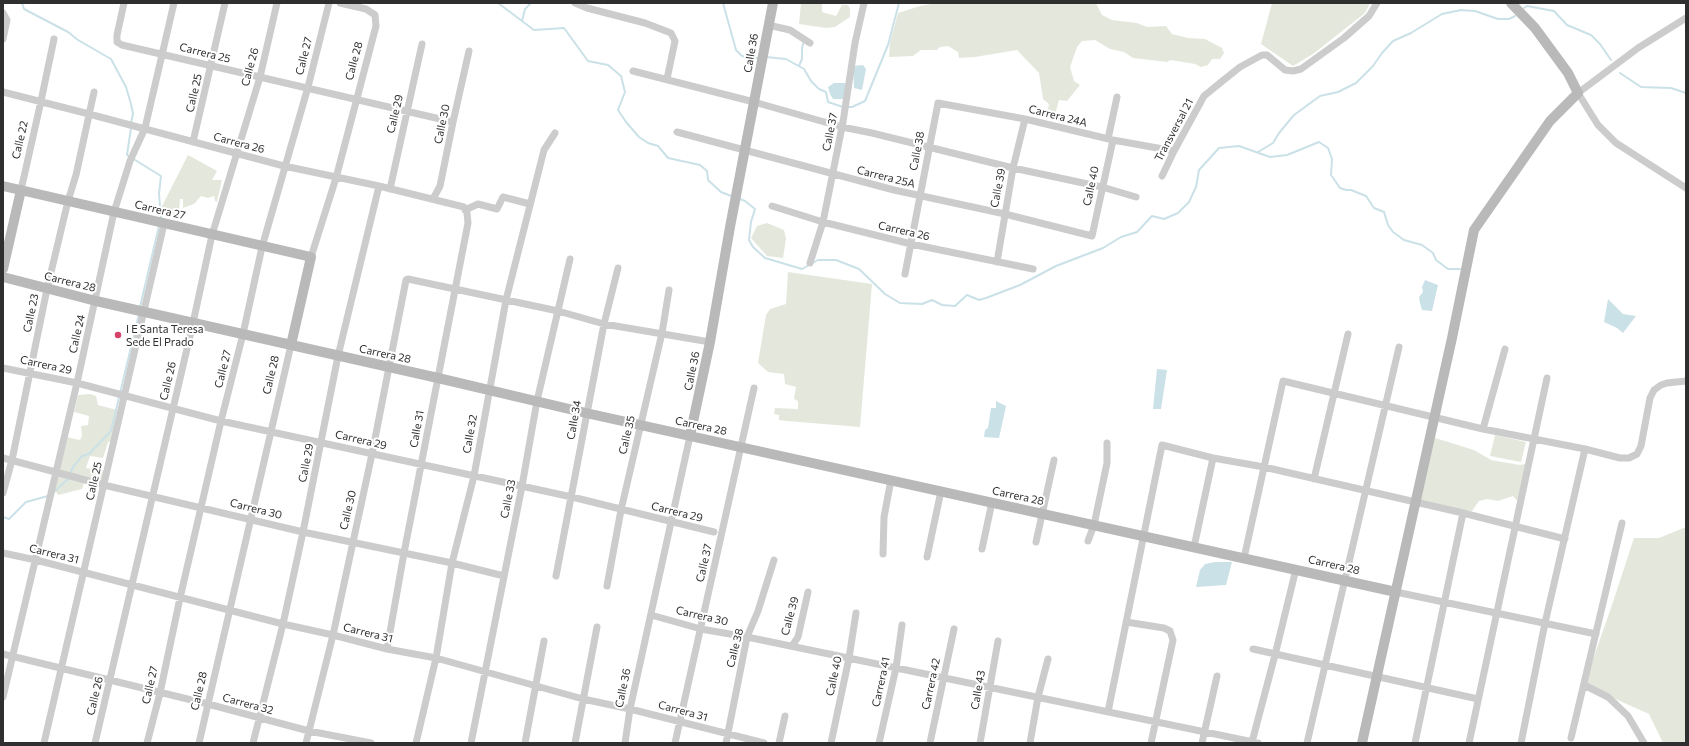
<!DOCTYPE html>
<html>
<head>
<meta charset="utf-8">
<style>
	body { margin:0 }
	#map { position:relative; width:1689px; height:746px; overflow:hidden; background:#fff; font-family:Commissioner,sans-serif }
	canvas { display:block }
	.frame { position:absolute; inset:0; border:4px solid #2f2f2f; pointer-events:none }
</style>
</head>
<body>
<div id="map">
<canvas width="1689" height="746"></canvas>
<div class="frame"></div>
</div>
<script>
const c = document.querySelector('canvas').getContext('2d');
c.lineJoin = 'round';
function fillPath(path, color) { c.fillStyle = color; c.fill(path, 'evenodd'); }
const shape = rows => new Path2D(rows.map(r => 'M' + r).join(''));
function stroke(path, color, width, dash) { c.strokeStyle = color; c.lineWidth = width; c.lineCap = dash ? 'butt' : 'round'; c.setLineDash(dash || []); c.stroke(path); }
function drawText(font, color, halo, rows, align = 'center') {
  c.font = font + ' Commissioner,sans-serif'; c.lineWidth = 4; c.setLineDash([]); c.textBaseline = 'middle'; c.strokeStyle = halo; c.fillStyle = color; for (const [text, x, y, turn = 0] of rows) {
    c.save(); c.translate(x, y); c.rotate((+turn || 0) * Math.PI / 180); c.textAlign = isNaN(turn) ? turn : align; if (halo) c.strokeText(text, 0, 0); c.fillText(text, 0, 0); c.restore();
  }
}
fillPath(shape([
	[801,3,822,3,822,12,836,16,842,5,848,5,850,9,850,17,835,27,826,28,799,24],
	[936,3,1096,3,1102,15,1112,20,1137,23,1147,27,1166,26,1172,34,1188,38,1205,39,1222,48,1224,53,1220,59,1212,59,1208,65,1201,67,1195,64,1171,60,1167,62,1133,58,1124,52,1110,49,1095,40,1082,41,1077,47,1070,67,1074,81,1080,85,1067,101,1059,100,1054,118,1046,118,1049,104,1043,99,1039,73,1017,50,975,57,959,58,958,52,948,46,940,47,937,50,921,50,913,56,889,57,890,42,898,13,920,6],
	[1272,3,1370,3,1365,13,1313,54,1293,66,1261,44],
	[188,155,217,171,212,180,222,180,217,202,215,201,214,196,208,198,201,196,194,204,183,208,183,199,180,199,179,212,181,216,159,212],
	[767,223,784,230,786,239,783,258,767,256,751,238,757,226],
	[788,272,872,284,860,427,787,421,779,420,779,415,774,414,775,408,798,409,798,401,794,399,796,387,785,384,784,374,768,372,758,363,766,315,770,309,786,304],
	[90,394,96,396,98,405,117,410,112,441,108,442,103,458,90,456,86,468,105,471,103,481,84,483,82,489,58,495,55,490,66,437,80,440,82,436,81,426,88,425,89,416,74,412,78,395],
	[1495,435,1526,442,1521,462,1490,456],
	[1432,437,1474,450,1491,460,1520,465,1529,463,1520,504,1513,496,1498,501,1487,499,1479,501,1472,511,1458,510,1417,500],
	[1686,527,1686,743,1663,743,1649,714,1584,685,1612,605,1634,538,1659,538]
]), '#e4e8dc');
fillPath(shape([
	[863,65,866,69,862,90,854,88,853,66],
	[834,83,848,83,843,99,833,99,830,94,828,87],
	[1425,280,1438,285,1432,311,1422,310,1420,303,1419,297,1423,292,1422,287],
	[1608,299,1623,314,1636,316,1623,333,1617,328,1604,322],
	[1157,369,1167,370,1161,409,1153,409],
	[996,401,1006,406,999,438,984,437,985,430,988,428,991,408,996,408],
	[1215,562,1232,562,1226,585,1196,587,1200,570,1205,564]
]), '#cae1e7');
stroke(shape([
	[22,3,24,9,68,32,78,40,111,59,126,87,131,104,133,114,131,123],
	[498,3,534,30,564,28,588,61,608,65,621,76,625,92,618,110,626,122,639,137,648,143,658,146,668,158,700,165,707,171,708,180,721,192,734,197],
	[723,3,736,50,742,56,750,58,760,58],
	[1524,8,1527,6,1554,11,1567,25,1591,35,1600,44,1611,60],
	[522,21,525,9,531,3],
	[766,57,786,59,804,69,811,81,819,89,826,92,828,102,843,107],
	[799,66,802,59,802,48,804,41],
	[1620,73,1641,87,1671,88,1686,93],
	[848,107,852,107,865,101,888,45,899,3],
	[131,128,127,155,161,176,159,193,161,220],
	[1258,152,1273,143,1279,133,1294,115,1320,96,1338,92,1356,83,1373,66,1382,53,1393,41,1411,33,1442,14,1461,10,1475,11,1498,19,1509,19,1515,16],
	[740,199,745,201,755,209,751,222,749,240,753,247,765,258,802,269,818,260,836,260,859,269,885,294,900,303,922,304,932,300,942,305,955,306,967,295,979,300,986,298,1020,285,1056,266,1103,248,1121,237,1137,232,1152,216,1164,219,1178,213,1189,202,1196,187,1199,170,1219,148,1239,146,1270,157,1287,155,1319,142,1328,148,1332,159,1331,175,1340,188,1346,190,1351,190,1366,196,1374,208,1384,212,1388,225,1393,232,1404,240,1422,245,1433,253,1436,260,1448,269,1460,269],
	[140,307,159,226],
	[70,474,73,467,82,456,89,454,111,431,139,314],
	[53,493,69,478],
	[3,517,9,519,26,502,48,496]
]), '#cae1e7', 2);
stroke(shape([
	[124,3,117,35,117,42,122,45,453,122],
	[575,3,587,8,645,23,671,33,675,41,667,79],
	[3,13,7,20,3,39],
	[1686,18,1638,48,1578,93,1598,125,1616,143,1686,188],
	[768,25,790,30,810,43],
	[633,71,754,102,842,127,872,133,1013,168,1102,187,1136,197],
	[3,92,89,114,284,166,379,186,464,207,467,213,468,223,404,553,387,649],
	[677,132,894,190,1005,214,1092,236,1113,140],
	[1108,139,1117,97],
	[193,142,225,3],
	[1162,176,1174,151,1204,96,1220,83,1240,67,1262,55,1267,55,1285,70,1293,71,1301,69,1344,38,1369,16,1377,3],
	[390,189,422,44],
	[21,190,41,101,54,39],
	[433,199,440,186,453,122,469,51],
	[772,206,823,222,911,244,1033,269],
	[465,210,478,204,497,209,503,197,530,204],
	[311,257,336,178,376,26,375,15,366,9,340,3],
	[997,262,1013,168,1025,119],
	[810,263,823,222,843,122,855,43,864,3],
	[905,274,938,103,1025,119,1113,140,1174,151],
	[3,368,77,383,221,421,572,497,714,532],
	[1483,429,1505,349],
	[3,458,104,485,303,532,452,563,504,576],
	[1314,479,1348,334],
	[3,493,12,460,47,289,68,201,76,175,94,92],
	[1088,541,1094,525,1107,463,1107,443],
	[1036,542,1054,460],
	[1194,547,1213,458],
	[982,549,992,502],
	[3,553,36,560,283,624,333,635,387,649,436,658,583,699,630,709,764,743],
	[883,554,884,517,891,480],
	[927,557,941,491],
	[1244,558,1283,381,1483,429,1585,449,1620,458,1629,458,1637,454,1641,446,1650,398,1654,390,1661,385,1667,383,1686,381],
	[556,576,604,324,618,268],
	[607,586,621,510,662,333,669,290],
	[1396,592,1596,634],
	[651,615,701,629,747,637,1258,743],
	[1126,622,1164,628,1170,631,1173,640,1151,743],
	[792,646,798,637,808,592],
	[1253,649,1478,699],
	[3,654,208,704,309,731,371,743],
	[1584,685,1608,697,1628,716,1644,743],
	[3,697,77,383,114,212,130,161,145,128,174,3],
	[1108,712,1162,445,1213,458,1264,467,1463,513,1565,539],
	[1571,738,1622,523],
	[1252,742,1275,655,1296,569],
	[44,743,164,224],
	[95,743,193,323,212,235,260,77,277,3],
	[147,743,160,693,180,598,221,421,243,334,262,247,308,87,329,3],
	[199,743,291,345],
	[253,743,283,624,303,532,338,356,379,186],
	[306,743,333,635,372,454,406,280,408,279,558,311,604,324,710,342],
	[416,743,436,658,452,563,474,476,506,300,544,150,555,133],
	[471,743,522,486,537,401,570,259],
	[525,743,544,641],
	[575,743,597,627],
	[625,743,630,709,690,436],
	[675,743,754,388],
	[726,743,747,637,758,611,774,560],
	[779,743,785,716],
	[831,743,849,658,856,613],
	[879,743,896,668,902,625],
	[930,743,954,629],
	[980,743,998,641],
	[1030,743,1038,697,1048,659],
	[1202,743,1217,676],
	[1307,743,1399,347],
	[1415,743,1463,513],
	[1469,743,1547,378],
	[1521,743,1545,623,1585,449]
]), '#ccc', 7);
stroke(shape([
	[3,186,311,257,291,345],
	[3,269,21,190],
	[3,277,96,301,438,378,586,413,1396,592],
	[690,436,710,342,730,227,773,3],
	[1362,743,1452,338,1474,230,1550,121,1578,93,1568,73,1535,28,1511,3]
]), '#b9b9b9', 10);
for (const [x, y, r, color] of [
	[118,335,4,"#d54368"]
]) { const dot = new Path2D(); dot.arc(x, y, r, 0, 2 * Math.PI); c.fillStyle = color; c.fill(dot); stroke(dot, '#fff', 1.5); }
drawText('11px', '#2f2f2f', '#fff', [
	["Carrera 25",205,53,14],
	["Calle 36",751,53,-80],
	["Calle 27",304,56,-76],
	["Calle 28",354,61,-75],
	["Calle 26",250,67,-75],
	["Calle 25",194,93,-77],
	["Calle 29",395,114,-77],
	["Carrera 24A",1058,116,14],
	["Calle 30",442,124,-78],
	["Transversal 21",1174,130,-62],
	["Calle 37",830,132,-79],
	["Calle 22",20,140,-77],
	["Carrera 26",239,143,15],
	["Calle 38",917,151,-79],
	["Carrera 25A",886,177,14],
	["Calle 40",1091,186,-78],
	["Calle 39",998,188,-79],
	["Carrera 27",160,210,13],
	["Carrera 26",904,231,13],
	["Carrera 28",70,282,14],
	["Calle 23",31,313,-78],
	["Calle 24",77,334,-77],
	["Carrera 28",385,354,12],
	["Carrera 29",46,365,12],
	["Calle 27",223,369,-76],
	["Calle 36",692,371,-78],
	["Calle 28",271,375,-77],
	["Calle 26",168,381,-77],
	["Calle 34",574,420,-80],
	["Carrera 28",701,426,12],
	["Calle 31",417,429,-80],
	["Calle 32",470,434,-80],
	["Calle 35",627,435,-77],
	["Carrera 29",361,440,13],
	["Calle 29",306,463,-79],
	["Calle 25",94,481,-77],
	["Carrera 28",1018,496,12],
	["Calle 33",508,499,-79],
	["Carrera 30",256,509,14],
	["Calle 30",348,510,-77],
	["Carrera 29",677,512,14],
	["Carrera 31",54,554,14],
	["Calle 37",704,563,-77],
	["Carrera 28",1334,565,13],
	["Carrera 30",702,616,13],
	["Calle 39",790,616,-75],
	["Carrera 31",368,633,14],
	["Calle 38",735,648,-76],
	["Calle 40",834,676,-78],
	["Carrera 41",881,682,-78],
	["Carrera 42",931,684,-78],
	["Calle 27",150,685,-77],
	["Calle 36",623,688,-78],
	["Calle 43",978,690,-80],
	["Calle 28",199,691,-77],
	["Calle 26",95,696,-77],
	["Carrera 32",248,704,15],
	["Carrera 31",683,711,15]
]);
drawText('11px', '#2f2f2f', '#fff', [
	["I E Santa Teresa",126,329],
	["Sede El Prado",126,342]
], 'left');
</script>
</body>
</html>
